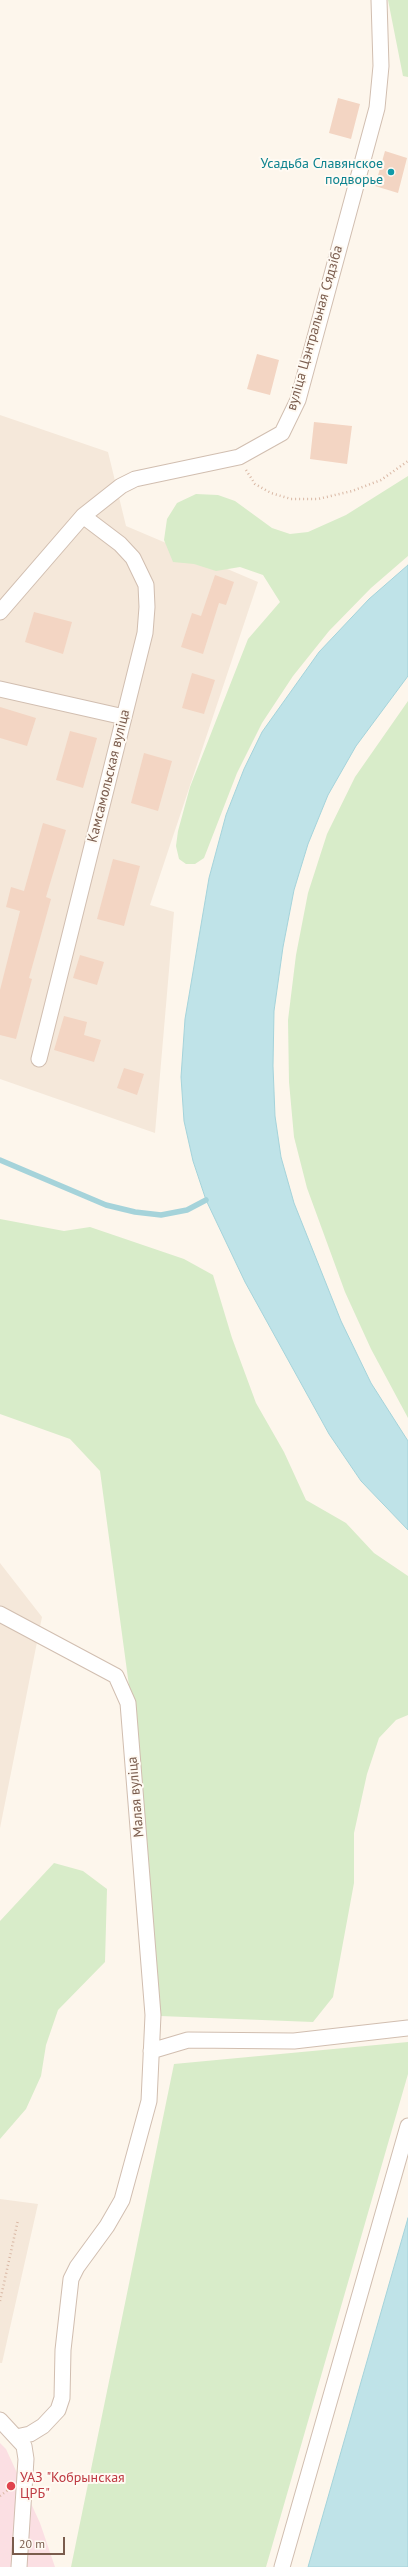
<!DOCTYPE html>
<html>
<head>
<meta charset="utf-8">
<style>
	body { margin:0 }
	#map { position:relative; width:408px; height:2567px; overflow:hidden; background:#fdf6ec; font-family:"PT Sans",sans-serif }
	canvas { display:block }
	.scale { position:absolute; left:12px; top:2537px; width:53px; height:18px; box-sizing:border-box; border:2px solid #7a5c4d; border-top:0; padding-left:5px; font-size:12px; line-height:14px; white-space:nowrap; color:#7a5c4d; -webkit-text-stroke:3px #fffaf3; paint-order:stroke }
</style>
</head>
<body>
<div id="map">
<canvas width="408" height="2567"></canvas>
<div class="scale">20 m</div>
</div>
<script>
const c = document.querySelector('canvas').getContext('2d');
c.lineJoin = 'round';
function fillPath(path, color) { c.fillStyle = color; c.fill(path, 'evenodd'); }
const shape = rows => new Path2D(rows.map(r => 'M' + r).join(''));
function stroke(path, color, width, dash) { c.strokeStyle = color; c.lineWidth = width; c.lineCap = dash ? 'butt' : 'round'; c.setLineDash(dash || []); c.stroke(path); }
function drawText(font, color, halo, rows, align = 'center') {
  c.font = font + ' "PT Sans",sans-serif'; c.lineWidth = 4; c.setLineDash([]); c.textBaseline = 'middle'; c.strokeStyle = halo; c.fillStyle = color; for (const [text, x, y, turn = 0] of rows) {
    c.save(); c.translate(x, y); c.rotate((+turn || 0) * Math.PI / 180); c.textAlign = isNaN(turn) ? turn : align; if (halo) c.strokeText(text, 0, 0); c.fillText(text, 0, 0); c.restore();
  }
}
fillPath(shape([
	[0,415,108,452,126,526,258,582,150,905,174,912,155,1133,0,1079],
	[0,1563,42,1617,0,1828],
	[0,2199,38,2204,2,2363,0,2363]
]), '#f5e8da');
fillPath(shape([
	[0,2443,6,2449,40,2523,55,2567,0,2567]
]), '#fbdfe3');
fillPath(shape([
	[388,0,408,0,408,77,403,76],
	[408,476,408,556,371,588,329,631,293,676,262,723,237,773,204,858,195,864,186,864,179,859,176,846,178,831,190,787,248,639,280,602,263,575,240,567,216,571,194,564,173,562,164,540,167,519,177,503,196,494,218,495,235,501,272,528,290,534,308,532,346,515],
	[408,701,408,1418,371,1349,345,1292,307,1188,294,1137,289,1082,288,1020,296,955,308,893,327,834,355,777],
	[0,1219,64,1231,90,1227,184,1259,213,1275,232,1338,256,1403,284,1452,306,1500,346,1523,374,1553,408,1576,408,1715,396,1720,379,1738,367,1774,354,1833,354,1883,333,1997,313,2022,160,2016,139,1760,100,1471,70,1439,0,1414],
	[54,1863,83,1871,107,1889,105,1962,58,2010,46,2045,41,2076,26,2109,0,2139,0,1921],
	[408,2042,408,2074,266,2567,71,2567,174,2064]
]), '#d8ecc9');
const water = shape([
	[408,565,408,676,356,746,328,795,308,844,294,890,283,947,274,1011,273,1066,275,1116,281,1157,294,1203,341,1321,371,1383,408,1441,408,1530,361,1481,329,1434,245,1282,206,1200,193,1161,184,1121,181,1077,185,1019,209,878,226,815,244,769,262,732,319,652,369,599,408,565],
	[408,2218,408,2567,308,2567,408,2218]
]);
fillPath(water, '#bfe3e8');
stroke(water, '#a5d3da', 1);
stroke(shape([
	[0,1160,106,1205,135,1212,161,1215,187,1210,206,1200]
]), '#a5d3da', 5.5);
fillPath(shape([
	[338,98,360,104,351,139,329,133],
	[385,151,407,158,398,193,375,186],
	[257,354,279,360,270,395,247,389],
	[314,422,352,426,347,464,310,459],
	[215,575,234,582,226,605,219,603,203,654,181,647,192,613,201,616],
	[34,612,72,622,63,654,25,642],
	[192,673,215,680,204,714,182,708],
	[0,707,36,718,27,746,0,738],
	[70,731,97,738,83,788,56,780],
	[144,753,172,761,158,811,131,803],
	[43,823,66,830,46,897,51,899,29,978,32,979,16,1039,0,1035,0,990,20,911,6,907,11,887,24,891],
	[113,859,140,866,124,926,97,919],
	[80,955,104,962,97,985,73,978],
	[64,1016,87,1022,84,1035,101,1040,94,1062,54,1050],
	[124,1068,144,1074,137,1095,117,1088]
]), '#f3d5c3');
const street = shape([
	[0,612,83,516,121,486,135,479,239,457,282,433,298,400,377,108,381,66,379,0],
	[0,689,124,717],
	[39,1059,145,633,147,607,146,585,133,558,120,544,83,516],
	[0,1614,116,1676,128,1703,153,2015,149,2101,122,2200,107,2226,77,2267,71,2279,63,2350,62,2398,58,2410,43,2426,30,2434,16,2437],
	[151,2051,188,2040,294,2041,408,2028],
	[0,2420,24,2446,26,2459,19,2567],
	[282,2567,408,2126]
]);
stroke(street, '#d1beb0', 17);
stroke(shape([
	[246,470,255,484,271,493,291,499,318,499,352,491,381,480,408,461],
	[0,2301,18,2220],
	[0,2496,8,2490]
]), '#d9b8a5', 2.5, [1, 3]);
stroke(street, '#fff', 15);
for (const [x, y, r, color] of [
	[391,172,4,"#0f9aa8"],
	[11,2486,5,"#e0444e"]
]) { const dot = new Path2D(); dot.arc(x, y, r, 0, 2 * Math.PI); c.fillStyle = color; c.fill(dot); stroke(dot, '#fffaf3', 1.5); }
drawText('14px', '#0d838f', '#fffaf3', [
	["Усадьба Славянское",383,164],
	["подворье",383,180]
], 'right');
drawText('14px', '#7a5c4d', '#fffaf3', [
	["вуліца Цэнтральная Сядзіба",315,328,-74],
	["Камсамольская вуліца",109,776,-76],
	["Малая вуліца",136,1797,-95]
]);
drawText('14px', '#be3a42', '#fffaf3', [
	["УАЗ \"Кобрынская",20,2478],
	["ЦРБ\"",20,2494]
], 'left');
</script>
</body>
</html>
